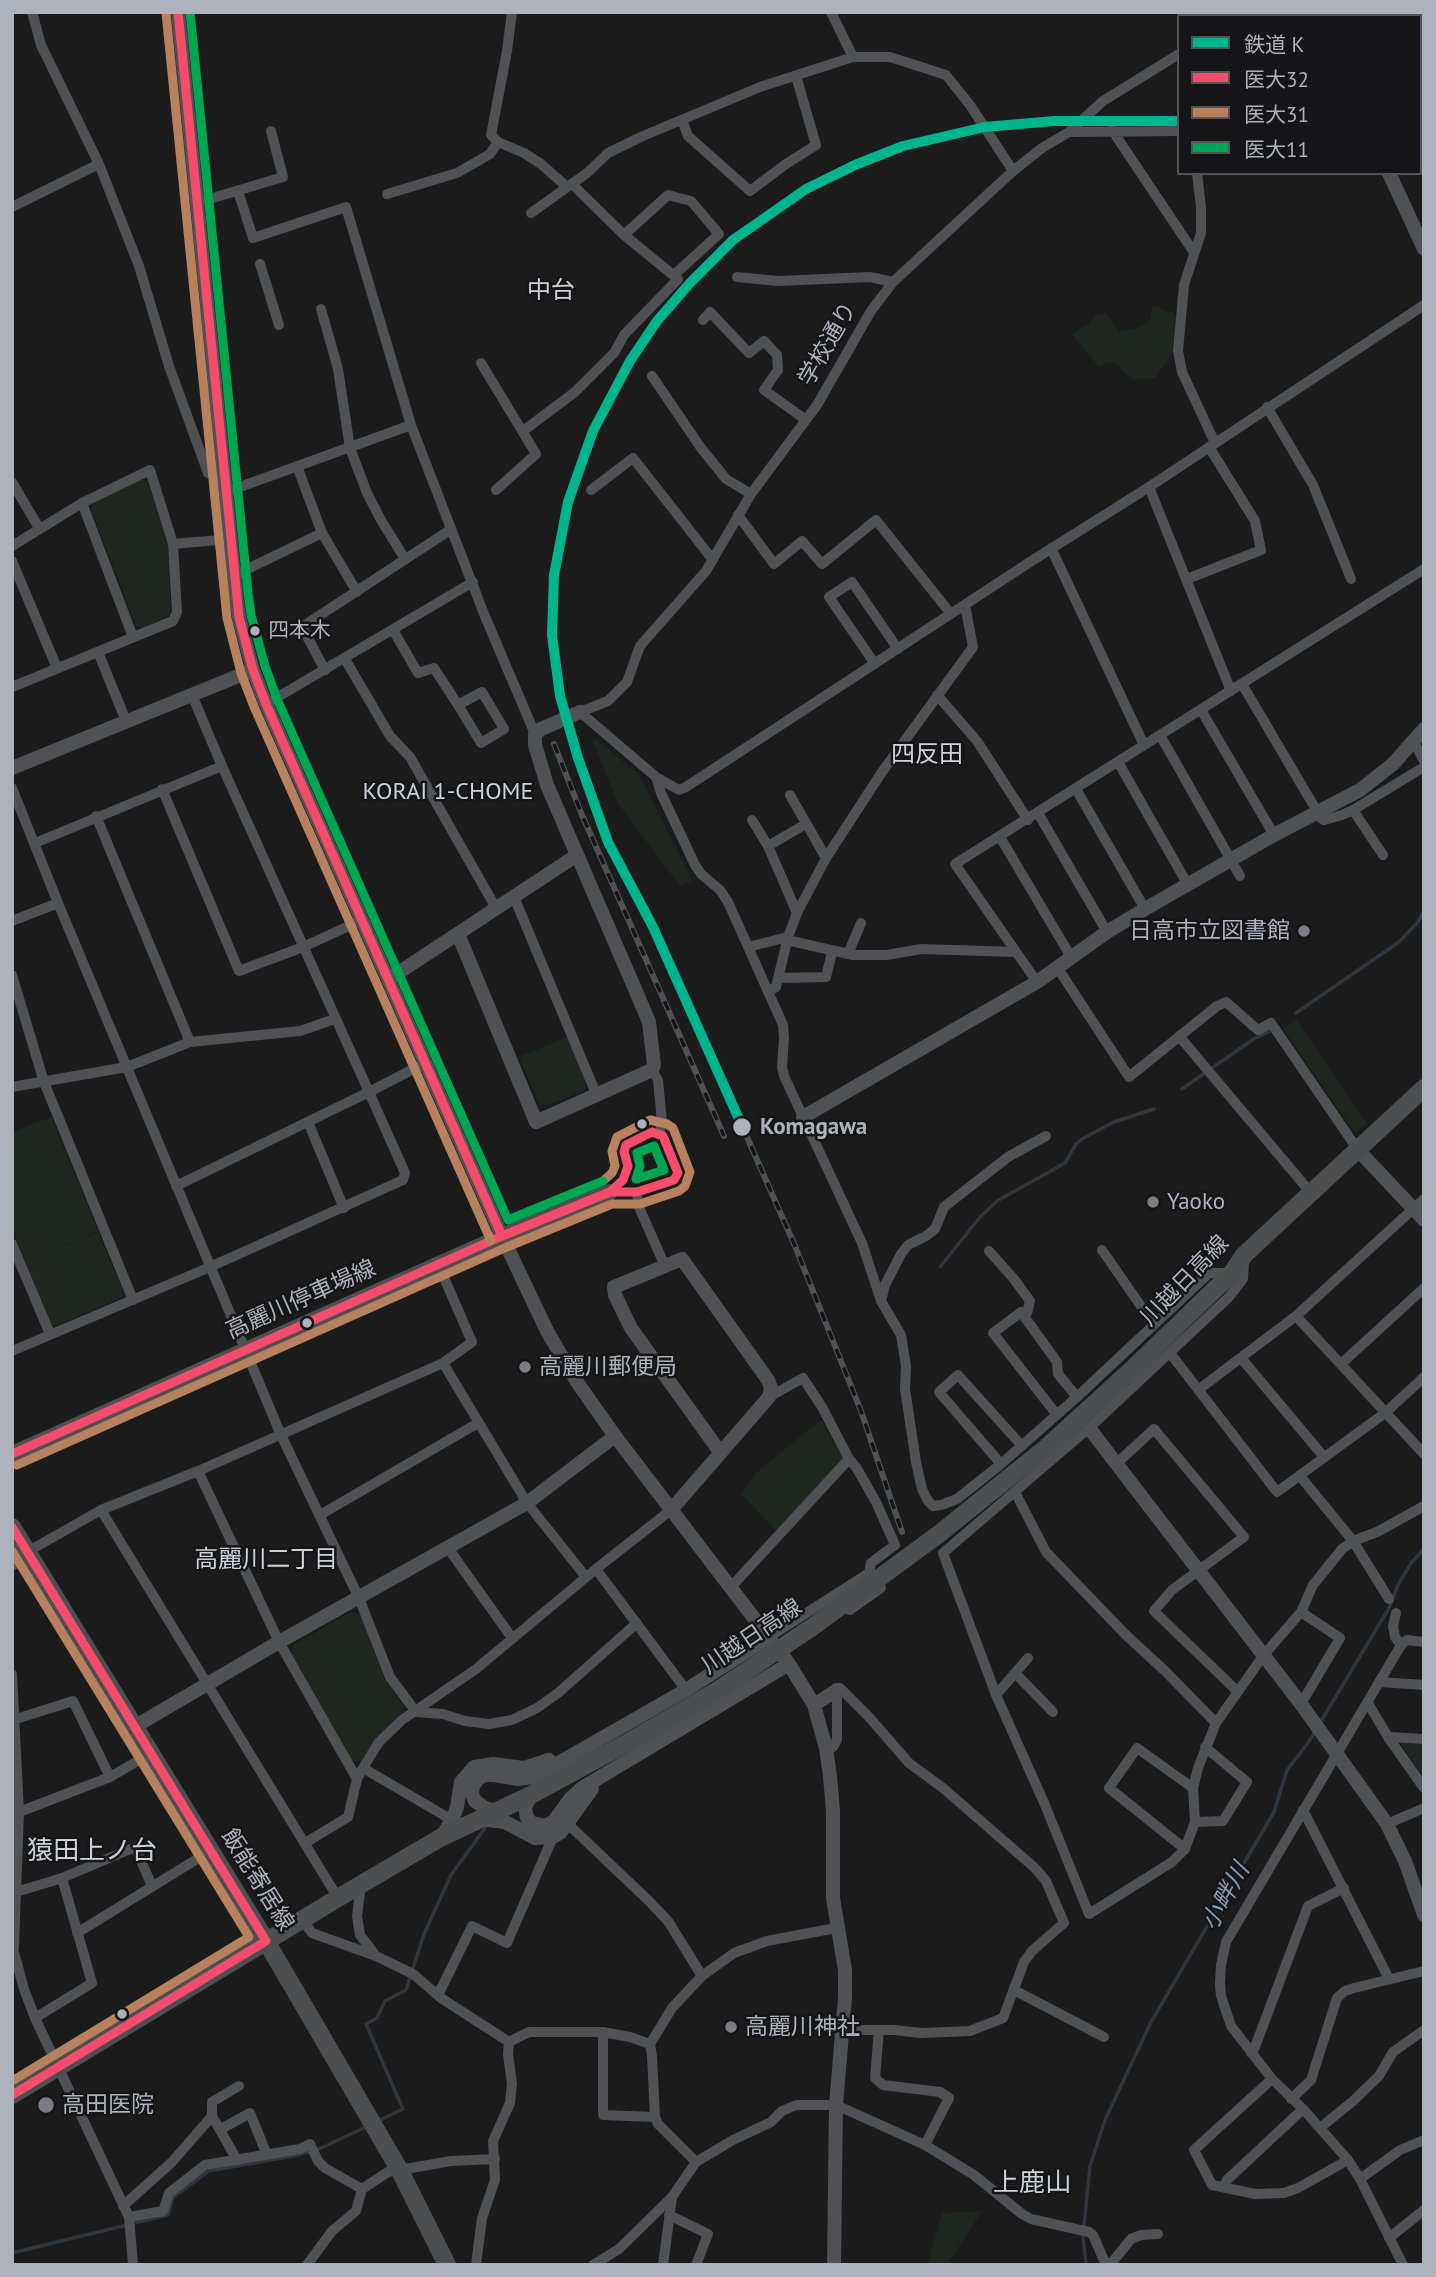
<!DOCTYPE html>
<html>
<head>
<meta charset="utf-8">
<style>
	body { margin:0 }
	#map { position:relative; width:1436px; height:2277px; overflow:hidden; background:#1b1b1c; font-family:"PT Sans","Noto Sans JP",sans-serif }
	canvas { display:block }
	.frame { position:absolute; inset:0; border:14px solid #aeb2bb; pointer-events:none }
	.legend { position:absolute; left:1177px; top:14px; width:245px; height:161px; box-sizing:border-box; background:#151518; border:2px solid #525459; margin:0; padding:9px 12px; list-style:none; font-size:21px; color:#aeb2bb }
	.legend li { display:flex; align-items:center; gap:14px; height:35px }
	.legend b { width:35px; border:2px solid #525459 }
</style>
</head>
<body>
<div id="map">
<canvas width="1436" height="2277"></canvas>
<div class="frame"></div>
<ul class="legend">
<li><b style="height:9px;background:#00b48d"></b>鉄道 K</li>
<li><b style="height:9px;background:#f44d6c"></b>医大32</li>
<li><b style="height:9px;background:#b6815c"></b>医大31</li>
<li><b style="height:9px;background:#00a651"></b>医大11</li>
</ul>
</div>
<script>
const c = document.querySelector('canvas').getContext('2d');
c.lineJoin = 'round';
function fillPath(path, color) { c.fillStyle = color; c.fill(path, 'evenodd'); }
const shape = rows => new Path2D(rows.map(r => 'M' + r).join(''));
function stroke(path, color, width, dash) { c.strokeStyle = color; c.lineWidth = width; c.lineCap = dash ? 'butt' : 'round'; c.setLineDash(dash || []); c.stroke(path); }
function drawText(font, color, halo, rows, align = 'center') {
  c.font = font + ' "PT Sans","Noto Sans JP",sans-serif'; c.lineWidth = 5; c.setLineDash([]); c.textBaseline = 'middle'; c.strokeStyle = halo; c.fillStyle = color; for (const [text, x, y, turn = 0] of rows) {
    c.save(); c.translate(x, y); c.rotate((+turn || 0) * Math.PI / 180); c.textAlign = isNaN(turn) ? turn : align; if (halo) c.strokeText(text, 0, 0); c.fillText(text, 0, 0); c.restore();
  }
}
fillPath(shape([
	[1158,306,1164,311,1174,312,1176,317,1176,338,1171,356,1155,378,1133,380,1114,362,1105,363,1099,367,1072,334,1087,325,1096,315,1106,313,1119,331,1142,327,1150,320,1152,308],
	[141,479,147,481,168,547,171,614,167,618,141,628,136,626,91,509,95,502],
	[596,739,640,776,692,881,679,885,617,802,593,741],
	[1296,1019,1367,1124,1355,1133,1283,1028],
	[567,1037,586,1081,584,1091,548,1105,539,1104,519,1057],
	[51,1117,98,1231,37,1256,98,1232,123,1291,122,1297,56,1326,51,1323,12,1230,12,1132],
	[821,1420,841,1455,841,1462,777,1531,741,1494,757,1472],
	[351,1612,361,1615,384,1678,404,1706,403,1714,373,1742,362,1761,352,1761,291,1653,294,1644],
	[1400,1743,1424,1744,1424,1777],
	[982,2211,947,2265,928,2263,942,2213]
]), '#1f2620');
stroke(shape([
	[1296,1013,1399,942,1418,922,1424,911],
	[1182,1089,1255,1038,1269,1032],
	[940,1267,980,1217,997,1201,1065,1163,1076,1144,1082,1139,1114,1122,1154,1109],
	[1320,1723,1389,1608,1398,1585,1411,1563,1424,1549],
	[378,2121,403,2109,366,2024,377,2018,385,2001,406,1990,424,1934,451,1875,485,1828],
	[12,2253,168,2215,173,2197,209,2171,298,2155,319,2149,368,2126],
	[1086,2265,1083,2236,1090,2166,1105,2120,1151,2022,1274,1812,1287,1770,1308,1743,1316,1730]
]), '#2f373d', 3.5);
stroke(shape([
	[32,12,41,45,99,164,139,266,169,366,208,473,217,478,225,478],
	[512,12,507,51,491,135,498,142,524,153,541,164,566,186],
	[831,12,853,57],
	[1224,16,1228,12],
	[1179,54,1103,101,1069,132,1042,148,1013,171,893,282,871,311,817,405,751,494,706,571,640,646,627,682,608,701,580,712,656,777,679,790,686,787,1030,562,1149,487,1424,305],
	[682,120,688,136,750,191,786,164,816,145,796,76],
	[1112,130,1193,251],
	[1069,132,1179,131],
	[1197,173,1201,207,1201,233,1184,285,1178,351,1182,372,1215,443],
	[238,191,253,238,346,207,411,425,484,614,535,734],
	[387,194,457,173,490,154,498,142],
	[196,203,283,177,271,131],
	[12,207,99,164],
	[531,213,587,173,608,153,643,136,760,87,853,57,890,57,946,75,970,105,1013,171],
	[624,235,668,195,691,201,719,234,675,274],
	[260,264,279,325],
	[737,277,778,281,870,277,893,282],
	[321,309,338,369,350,448,367,493,381,520,405,559],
	[703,320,710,312,749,353,764,341,777,355,778,370,764,390,806,420],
	[481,363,536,454,496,490],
	[652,376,701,448,726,479,751,494],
	[1267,407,1313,485,1351,579],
	[523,431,575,392,614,353,624,335,678,279,624,235,572,184],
	[297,466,322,533,357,592],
	[12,482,39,528],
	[1149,487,1231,691],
	[591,490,633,458,713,560],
	[226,492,411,425],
	[82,503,133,637],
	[738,515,774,564,802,541,822,564,876,520,951,614],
	[12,546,82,503,150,470,173,544],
	[1051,548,1144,745],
	[12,561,57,668],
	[235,575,322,533],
	[1187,579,1261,550,1255,521,1209,447],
	[393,630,418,673,434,668,458,705,481,743,504,729,482,692,458,705],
	[98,652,126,721],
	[345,659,390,736,410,757,496,908],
	[875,664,829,597,852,582,898,649],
	[325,670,302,627,450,530],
	[1242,684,1321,818,1324,820,1342,815,1353,810,1424,767],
	[12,687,173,621,177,612,173,544,231,539],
	[937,695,977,741,1028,820],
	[266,704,473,582],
	[1201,710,1274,835],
	[1160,735,1240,876],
	[1414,742,1424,761],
	[1118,762,1188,885],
	[656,777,661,793,695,865,701,874,720,890,728,902,783,1025,784,1038,782,1067,784,1076,862,1243,881,1301,901,1335,906,1366,905,1389,916,1462,922,1489,928,1501,933,1506,941,1505,957,1499,1001,1464,1077,1397,1209,1273,1232,1273],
	[12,788,58,903,281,1435,359,1598,390,1677,416,1712,443,1714,465,1721,489,1724,512,1720,537,1708,558,1693,637,1623],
	[162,789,239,971,303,947,362,920],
	[1076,789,1145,909],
	[790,795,826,858],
	[1353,810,1383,855],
	[1038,813,1107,932],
	[96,816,190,1042],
	[752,820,768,846,797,913],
	[1000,837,1071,957],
	[35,843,222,766],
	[768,846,806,824],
	[514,897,597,1096],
	[12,921,58,903],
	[787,940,853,955,887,955,921,949,1015,952],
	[748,947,788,937],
	[848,954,861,923],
	[1057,967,1129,1077,1217,1006,1226,1002,1258,1030,1271,1023,1358,1150],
	[12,975,44,1082,133,1300],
	[778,978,826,977,832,952],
	[1037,982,955,864,1424,569],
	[768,992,776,987,788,937,797,913,826,858,882,772,973,647,965,605],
	[1179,1036,1311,1193],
	[652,1070,658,1080,662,1122,659,1134],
	[12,1087,127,1067,190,1042,300,1031,335,1019],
	[308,1122,344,1208],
	[176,1186,369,1092,222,766,192,695],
	[637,1192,638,1205,665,1266],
	[12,1244,50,1334],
	[1102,1250,1154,1325],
	[989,1251,1014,1279,1030,1301,1027,1313,1024,1315],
	[1244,1261,1243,1279,1229,1297,1089,1428,943,1553,996,1695,1045,1805,1089,1914,1172,1862,1185,1849,1195,1822,1193,1788,1198,1768,1216,1723,1263,1656,1301,1612,1313,1585,1342,1549,1353,1541,1377,1532,1424,1506],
	[438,1264,472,1342,443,1363],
	[881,1301,885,1285,901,1254,908,1245,926,1236,935,1229,944,1207,1008,1157,1046,1136],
	[1296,1316,1424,1454],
	[12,1351,210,1267,403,1180,405,1173,369,1092,425,1063],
	[1170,1353,1277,1492,1385,1413,1424,1377],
	[1241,1358,1324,1457],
	[1341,1364,1424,1288],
	[1198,1390,1296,1316,1424,1199],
	[1057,1415,993,1333,1021,1312,1057,1362,1058,1374,1077,1397],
	[1001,1464,939,1392,958,1375,1022,1446],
	[1116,1464,1154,1429,1244,1537,1172,1590,1154,1611,1237,1691],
	[198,1471,279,1642,357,1779],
	[1300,1476,1353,1541,1389,1599],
	[1015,1492,1046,1552,1126,1635,1165,1671,1216,1723],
	[320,1515,478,1423],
	[448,1548,512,1638],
	[12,1566,27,1552,101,1510],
	[596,1569,686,1690],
	[730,1588,849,1459,822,1407,803,1378,769,1397],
	[850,1610,881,1588,873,1578],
	[1301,1612,1340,1638,1301,1704],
	[1396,1613,1393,1626,1395,1637,1401,1645,1407,1640,1424,1642],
	[769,1637,869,1573,871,1563,895,1545,876,1502,856,1467,849,1459],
	[1401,1645,1226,1942,1221,1965,1220,1984,1221,1996,1231,2026,1272,2079,1303,2109,1348,2160,1360,2179,1403,2265],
	[1015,1673,1053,1712],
	[12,1674,19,1812,14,1947],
	[1380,1682,1424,1685],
	[996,1695,1028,1658],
	[1368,1703,1388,1737,1424,1788],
	[16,1719,73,1701,110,1777],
	[1388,1737,1424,1739],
	[826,1748,833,1747,837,1740,837,1690,840,1688,869,1717,909,1763,943,1788,1035,1868,1046,1881,1064,1923,1032,1951,1024,1962,1003,2018,970,2031,921,2033,894,2030,842,2030],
	[363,1768,452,1820],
	[1303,1810,1389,1979],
	[19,1812,110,1777,150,1754],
	[1195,1822,1223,1821,1247,1782,1205,1747],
	[567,1823,647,1899,668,1921,702,1976],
	[1387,1824,1424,1808],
	[305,1843,348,1817,357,1779,363,1768,379,1742,402,1720,476,1669,596,1569,671,1510],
	[1185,1849,1109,1788,1137,1748,1193,1788],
	[361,1884,357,1916,360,1935,376,1956],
	[16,1892,62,1878,135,1847,152,1886],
	[338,1898,101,1510,198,1471,443,1363,527,1503,586,1577],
	[302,1919,312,1933,376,1956,413,1974,441,1998,509,2042],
	[77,1933,210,1851],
	[12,1945,24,1989,35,2018,129,2217,133,2265],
	[1014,1990,1104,2037],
	[438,1995,472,1926,507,1943,553,1837],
	[35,2018,92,1983,62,1878],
	[879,2030,875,2078,883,2085,940,2092,949,2098,925,2145],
	[603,2032,603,2115,655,2117],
	[650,2044,672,2008,702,1976,734,1953,767,1941,836,1928],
	[1251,2053,1255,2047,1308,1906,1344,1888],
	[1272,2079,1194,2150,1212,2185,1255,2194,1284,2193,1298,2188,1348,2160],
	[1291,2099,1311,2080,1337,1998,1345,1991,1354,1988,1424,1971],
	[1320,2128,1353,2101,1379,2076,1393,2052,1424,2030],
	[221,2129,250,2113,267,2155],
	[237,2160,212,2116,212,2102,239,2086],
	[1360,2179,1400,2150,1424,2140],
	[1224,2186,1227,2180,1303,2109],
	[123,2206,172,2162,212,2116],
	[669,2215,708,2234,696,2265],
	[129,2217,163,2211,169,2193,205,2165,300,2149,310,2144,318,2161,325,2168,362,2189],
	[1389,2238,1424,2210],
	[307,2265,332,2231,356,2211,362,2189,388,2172,451,2161,495,2159],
	[476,2265,482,2218,495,2180,493,2141,510,2103,512,2084,508,2054,509,2042,529,2032,603,2032,630,2037,650,2044,652,2056,655,2117,658,2124,696,2162],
	[593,2265,619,2249,672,2197],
	[663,2265,672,2197,696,2162,733,2140,771,2122,782,2111,796,2105,836,2105,925,2145,974,2175,1022,2214,1031,2219,1089,2232,1093,2235,1106,2265],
	[1110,2265,1131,2239,1141,2235,1158,2234]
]), '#505154', 10);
stroke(shape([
	[178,12,236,594,239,617,253,670,266,704,502,1236,547,1331,577,1382,615,1436,789,1664,814,1705,817,1716,826,1748,830,1776,833,1811,833,1898,845,1970,845,1998,836,2105,834,2265],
	[1317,12,1318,16],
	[1389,173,1424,249],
	[12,768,253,670],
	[458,934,536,1122,652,1070,654,1065,649,1022,644,1010,547,785,535,745,535,734,541,729,580,712],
	[389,979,577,855],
	[803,1117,1037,982,1107,932,1145,909,1274,835,1360,790,1393,764,1424,729],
	[1358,1150,1424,1220],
	[1089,1428,1301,1704,1387,1824,1405,1861,1424,1915],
	[671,1510,769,1397,771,1388,768,1380,682,1259,614,1287,615,1295,631,1328,720,1452],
	[814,1705,837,1690],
	[134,1727,279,1642,527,1503,615,1436],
	[531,1795,525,1807,527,1818,532,1823,546,1826,554,1821,570,1799,582,1788,789,1664],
	[498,1811,485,1808,475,1801,472,1794,473,1786,478,1779,484,1775,494,1775,519,1779,534,1777,686,1690,769,1637],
	[480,1819,505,1822,535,1838,553,1837,561,1832,592,1789],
	[441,1838,452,1820,457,1807,461,1782,474,1767,493,1764,524,1768,549,1760]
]), '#505154', 14);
stroke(shape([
	[12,1454,502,1236,610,1192]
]), '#4f4f52', 16);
stroke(shape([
	[12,1527,266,1941,399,2169,447,2265],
	[12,2095,338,1898,440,1838,531,1795,623,1745,718,1690,811,1628,939,1534,1047,1447,1127,1374,1232,1273,1244,1255,1424,1088]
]), '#4d4e50', 18);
const rail = shape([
	[554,744,582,815,724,1136],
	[743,1128,795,1246,861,1411,902,1532]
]);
stroke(rail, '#505153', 6);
stroke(rail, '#151518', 3.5, [10]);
stroke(shape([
	[178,12,239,617,253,670,266,704,502,1236],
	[652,1132,663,1136,678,1173,674,1180,637,1192,610,1192,623,1180,628,1166,624,1152,626,1145,652,1132],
	[12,1454,502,1236,610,1192],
	[12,1527,266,1941,12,2095]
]), '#f44d6c', 9);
stroke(shape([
	[166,13,227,618,241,673,255,709,491,1241],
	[17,1465,507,1247,612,1204,640,1204,679,1191,685,1186,690,1172,673,1128,667,1124,650,1120,617,1137,612,1151,615,1166,612,1173,603,1181],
	[12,1551,249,1937,12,2081]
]), '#b6815c', 9);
stroke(shape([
	[190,12,248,593,251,615,265,666,277,699,508,1220,603,1181],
	[654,1146,664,1170,636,1179,640,1166,637,1153,654,1146]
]), '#00a651', 9);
stroke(shape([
	[743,1128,653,927,608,842,578,758,560,696,552,635,554,575,568,502,593,431,630,361,657,321,690,283,733,240,806,189,855,165,903,146,985,127,1054,121,1179,121]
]), '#00b48d', 10);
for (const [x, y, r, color] of [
	[255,631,6,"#aeb2bb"],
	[1304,931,7,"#7b7d83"],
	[642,1124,6,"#aeb2bb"],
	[742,1127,10,"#aeb2bb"],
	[1153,1202,7,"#7b7d83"],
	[307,1323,6,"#aeb2bb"],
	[525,1367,7,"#7b7d83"],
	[122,2014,6,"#aeb2bb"],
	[731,2027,7,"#7b7d83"],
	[46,2105,9,"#7b7d83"]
]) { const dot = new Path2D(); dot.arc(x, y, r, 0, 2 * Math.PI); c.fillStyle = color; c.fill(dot); stroke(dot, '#151518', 2.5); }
drawText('21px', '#aeb2bb', '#151518', [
	["四本木",268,631]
], 'left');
drawText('23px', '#aeb2bb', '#151518', [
	["学校通り",828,344,-60],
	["川越日高線",1185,1281,-46],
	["高麗川停車場線",301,1300,-24],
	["川越日高線",752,1637,-34],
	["飯能寄居線",257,1880,58]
]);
drawText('23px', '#aeb2bb', '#151518', [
	["日高市立図書館",1290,931,"right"],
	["Yaoko",1167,1202],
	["高麗川郵便局",539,1367],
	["高麗川神社",745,2027],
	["高田医院",62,2105]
], 'left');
drawText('bold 23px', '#aeb2bb', '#151518', [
	["Komagawa",760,1127]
], 'left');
drawText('24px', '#cfd1d8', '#151518', [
	["中台",551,291],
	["四反田",927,755],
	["KORAI 1-CHOME",448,792],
	["高麗川二丁目",266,1560]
]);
drawText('italic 24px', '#87a0b4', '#151518', [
	["小畔川",1226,1897,-61]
]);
drawText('26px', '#cfd1d8', '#151518', [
	["猿田上ノ台",92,1852],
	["上鹿山",1032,2184]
]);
</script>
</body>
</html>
